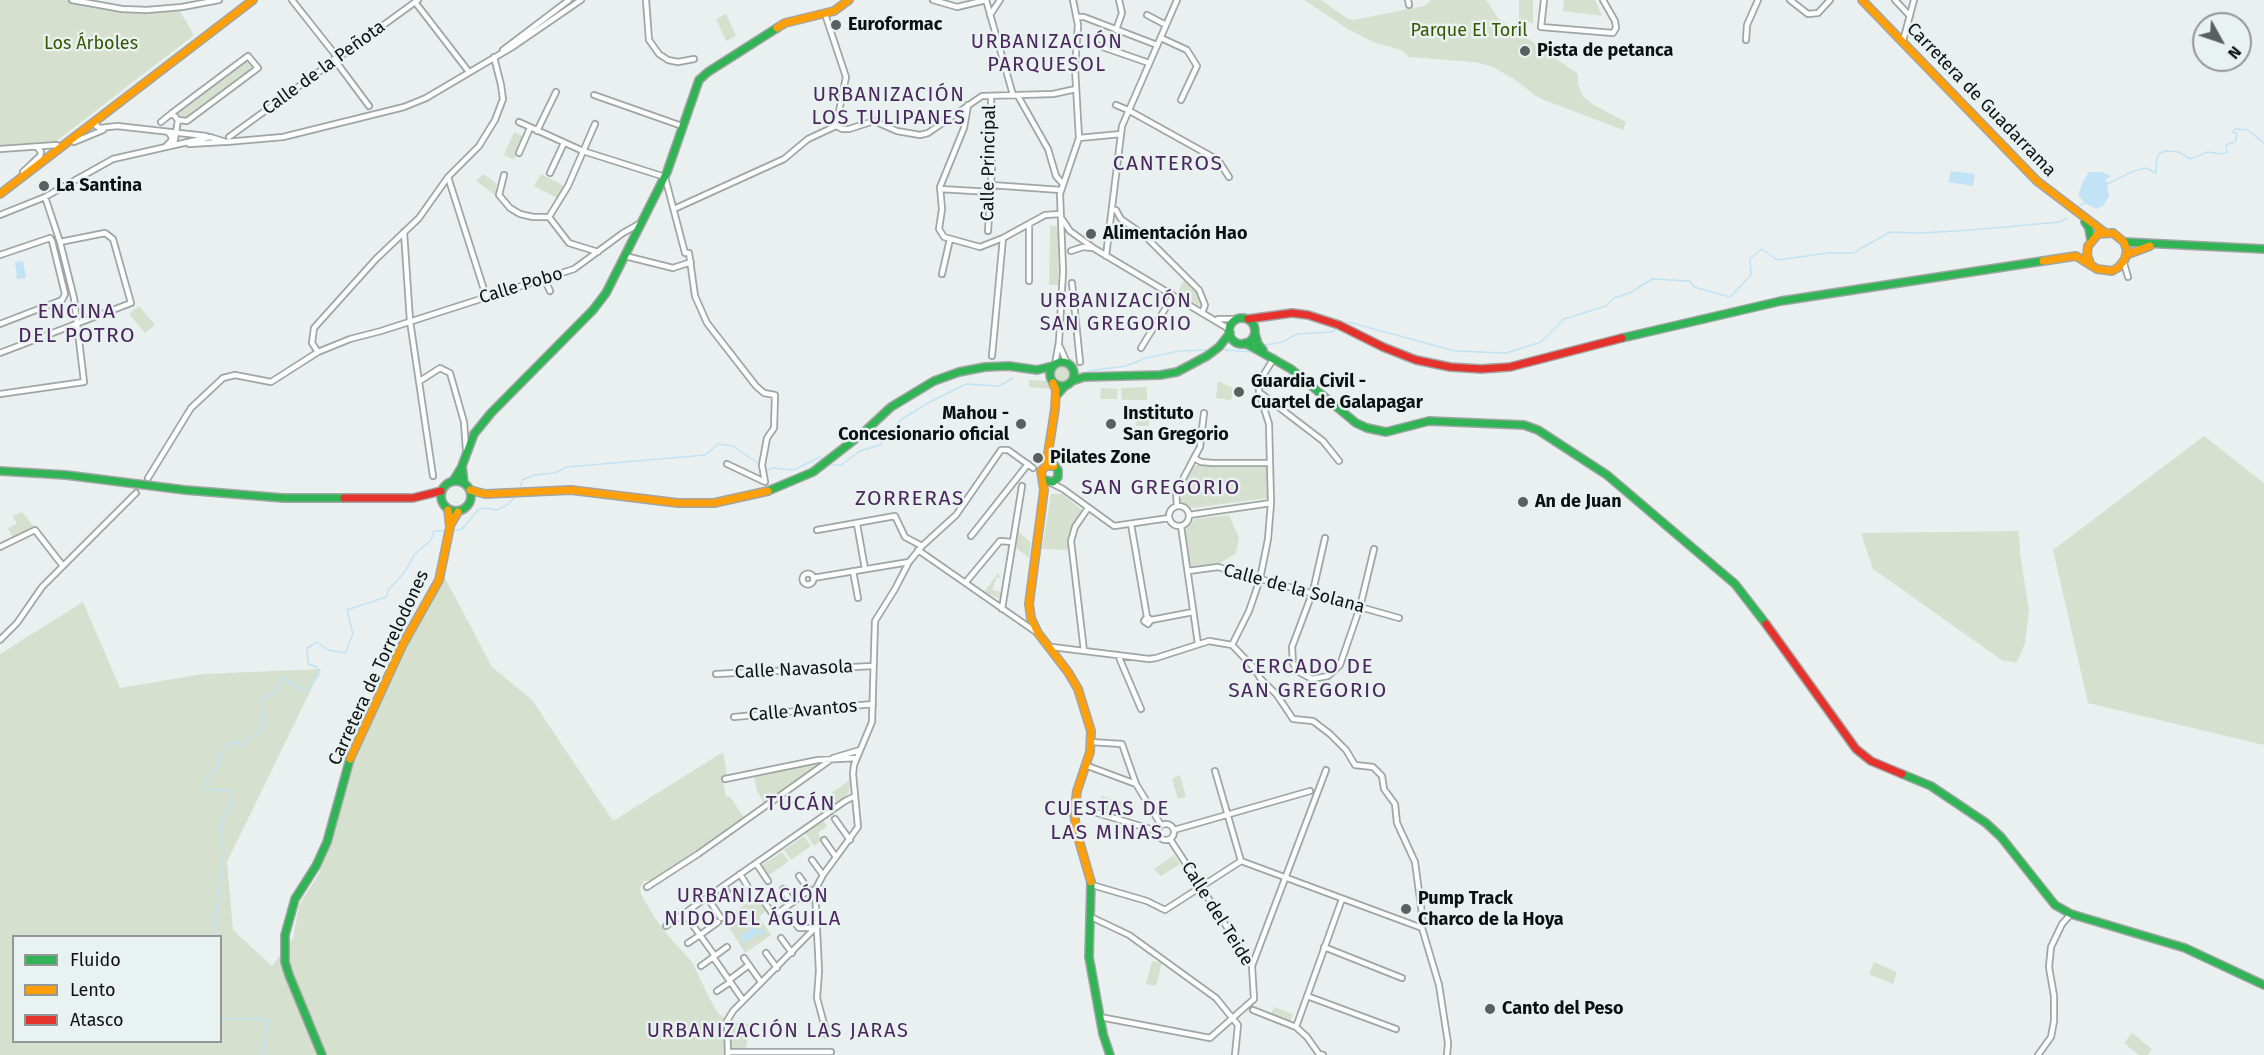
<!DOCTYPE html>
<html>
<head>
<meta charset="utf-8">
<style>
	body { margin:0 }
	#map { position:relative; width:2264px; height:1055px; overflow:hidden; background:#eaf0ef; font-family:"Fira Sans",sans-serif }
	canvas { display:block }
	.legend { position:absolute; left:12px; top:935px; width:210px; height:108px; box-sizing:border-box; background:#e8f2f0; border:2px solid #919897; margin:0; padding:8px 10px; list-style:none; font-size:18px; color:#0e1111 }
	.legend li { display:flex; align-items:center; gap:12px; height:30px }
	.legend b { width:30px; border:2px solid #919897 }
	.north { position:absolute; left:2192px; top:12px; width:60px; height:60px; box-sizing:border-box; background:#e8f2f0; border:2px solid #919897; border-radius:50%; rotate:130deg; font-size:16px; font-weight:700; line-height:24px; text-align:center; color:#0e1111 }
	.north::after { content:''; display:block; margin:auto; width:21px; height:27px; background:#5b5f5f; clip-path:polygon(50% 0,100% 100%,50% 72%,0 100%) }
</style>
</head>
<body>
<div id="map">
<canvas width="2264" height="1055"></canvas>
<ul class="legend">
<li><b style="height:8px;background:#30b455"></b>Fluido</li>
<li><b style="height:8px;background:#ff9f0a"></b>Lento</li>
<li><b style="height:8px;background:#e5322d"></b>Atasco</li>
</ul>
<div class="north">N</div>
</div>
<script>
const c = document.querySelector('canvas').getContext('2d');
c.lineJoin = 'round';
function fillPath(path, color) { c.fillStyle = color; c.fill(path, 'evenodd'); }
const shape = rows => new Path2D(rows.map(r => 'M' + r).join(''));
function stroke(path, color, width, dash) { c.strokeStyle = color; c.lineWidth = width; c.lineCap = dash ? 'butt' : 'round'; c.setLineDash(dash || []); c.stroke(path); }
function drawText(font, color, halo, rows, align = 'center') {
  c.font = font + ' "Fira Sans",sans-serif'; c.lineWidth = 5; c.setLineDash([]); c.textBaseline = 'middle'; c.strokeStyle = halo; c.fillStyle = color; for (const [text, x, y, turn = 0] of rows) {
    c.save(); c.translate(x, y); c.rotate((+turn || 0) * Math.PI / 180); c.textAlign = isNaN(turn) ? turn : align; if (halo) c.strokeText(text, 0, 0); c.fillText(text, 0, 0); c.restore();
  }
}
fillPath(shape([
	[0,0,70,0,75,3,120,12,180,11,194,35,54,143,0,146],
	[1304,0,1321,0,1348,19,1353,20,1424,6,1431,0,1486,0,1498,18,1578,74,1578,84,1583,96,1592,104,1626,122,1623,130,1544,100,1536,96,1514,79,1491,66,1474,62,1409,57,1402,50,1375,43,1348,29],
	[1519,0,1533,0,1533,23,1519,22],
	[1564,0,1595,0,1602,16,1563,11],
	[726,14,736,36,726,41,716,19],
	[250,60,254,65,252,70,186,120,180,119,177,114,179,110,244,61],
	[514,132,524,137,514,160,504,155],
	[483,174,497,184,495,195,476,181],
	[541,174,564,186,557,198,534,186],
	[1050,226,1056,226,1059,238,1058,285,1049,285],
	[1184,280,1199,294,1202,302,1200,306,1177,293],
	[139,306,155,325,145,333,129,314],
	'1053 374a9 9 0 1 1 18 0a9 9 0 1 1-18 0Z',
	[1029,380,1046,381,1051,389,1029,387],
	[1218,381,1233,388,1231,400,1216,398],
	[1147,387,1147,400,1122,400,1121,388],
	[1101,388,1118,389,1117,399,1100,399],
	[1136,411,1148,411,1149,426,1136,426],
	[2204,436,2264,483,2264,745,2088,703,2053,550],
	[1197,465,1267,466,1268,498,1193,508,1180,501,1179,492,1191,468],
	[1051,494,1062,494,1082,510,1070,531,1069,550,1042,549],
	[22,512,34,527,13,538,8,528,17,524,13,516],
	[1229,515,1239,538,1236,553,1219,564,1191,568,1185,530,1195,519],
	[1017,531,1031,542,1029,558,1015,547],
	[2019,531,2020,553,2029,610,2025,644,2017,662,2003,661,1873,569,1861,533],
	[998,573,1001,578,997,577,992,590,1001,592,1000,599,984,592],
	[444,576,492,667,532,700,613,821,723,752,727,775,722,776,726,797,730,797,744,817,653,880,644,881,640,888,641,894,654,917,671,939,692,962,709,997,717,1012,724,1018,726,1055,0,1055,0,654,83,602,120,688,203,674,321,669,227,862,233,930,272,966,293,938,299,905,319,874,352,766,408,642],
	[14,936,220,936,220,1042,14,1042],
	[819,763,819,764,764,803,757,791,754,776],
	[1180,775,1186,797,1178,799,1172,779],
	[850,780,849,793,837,803,830,794],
	[1102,796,1124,803,1120,815,1098,808],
	[823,820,827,826,818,833,822,840,814,846,805,832],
	[804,836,811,846,791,860,784,850],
	[782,852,789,861,769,875,762,865],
	[1174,855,1180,864,1161,876,1154,869],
	[756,896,766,911,759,917,771,935,745,953,724,920],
	[1152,961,1162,963,1156,986,1146,984],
	[1874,962,1897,972,1893,984,1869,974],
	[1274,1007,1293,1014,1290,1022,1271,1014],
	[731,1022,750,1024,746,1049,731,1049],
	[2132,1033,2152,1049,2148,1055,2139,1055,2124,1043]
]), '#d6e0cf');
fillPath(shape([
	[1951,171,1975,174,1973,186,1948,182],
	[2089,172,2101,172,2111,176,2106,179,2109,196,2104,205,2097,209,2085,203,2078,195,2083,181],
	[23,261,26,278,17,279,15,262],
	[754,927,757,931,761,928,765,933,761,936,759,933,745,943,740,936]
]), '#c1e3f5');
stroke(shape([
	[2107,184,2134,171,2146,168,2156,173,2157,158,2160,153,2165,151,2179,152,2190,159,2208,152,2222,154,2227,152,2226,145,2235,142,2237,134,2233,132,2235,129,2248,130,2264,143],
	[2080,205,2086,203],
	[1348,322,1455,351,1506,353,1541,342,1564,319,1606,306,1614,298,1630,293,1652,279,1690,281,1694,287,1730,297,1751,275,1750,259,1762,249,1777,260,1828,253,1853,253,1890,232,1921,233,1971,230,2060,222,2067,218],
	[1266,345,1282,342,1297,334,1331,332,1335,330],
	[1225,350,1254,352],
	[1088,371,1126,366,1146,358,1179,351,1206,350],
	[832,465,841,465,860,451,880,445,902,419,926,404,966,384,999,386,1013,378],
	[766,471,772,468,794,470,820,457,823,459],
	[521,486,522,480,534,475,555,473,567,467,705,455,718,444,733,446,759,464],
	[453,531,462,529,478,510,484,508,497,510,507,505,515,498],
	[213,936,224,849,220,826,231,801,231,791,206,789,204,782,218,767,219,754,231,742,242,745,264,727,261,699,276,692,281,678,305,691,319,675,317,667,308,664,307,648,317,642,328,650,345,653,353,634,347,610,386,597,389,589,404,573,415,554,431,540,434,531,444,531],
	[220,1019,260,1019,267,1022,263,1055]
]), '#c1e3f5', 1.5);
const street = shape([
	[72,0,122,9,147,10,182,7,219,0],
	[292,0,337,57],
	[646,0,649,40,659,54,668,60,678,62,694,59],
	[933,0,957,7,986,0],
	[986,0,1013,95],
	[1408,0,1409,5],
	[1544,0,1541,27,1613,33,1616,28,1615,21,1603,0],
	[1790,0,1808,14,1818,13,1830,0],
	[1895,0,1910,16],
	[415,2,469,72],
	[825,14,846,77,836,126],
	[990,15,1000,0],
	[1147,15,1166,25],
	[1078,17,1084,17,1157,45],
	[1116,30,1122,13,1119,0],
	[1161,38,1187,50,1197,66,1181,100],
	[1746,40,1747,25,1758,0],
	[1903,41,1914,0],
	[1097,45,1149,63],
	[503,50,569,0],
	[334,59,369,106],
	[594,95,682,126],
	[1018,96,1048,149,1056,176,1063,184],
	[968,105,964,128,940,187,942,209,939,229,944,237,980,247,1003,238,1045,215,1060,214],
	[1116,105,1128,110,1218,160,1229,177],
	[97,120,96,126,100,128,117,126,206,136],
	[161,122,172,113],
	[519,122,583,151,665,177,685,253,689,253,695,296,707,323,756,386,764,393,775,395,774,428,767,438,762,465,765,482,727,464],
	[537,131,556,92],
	[229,137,418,0],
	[1079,138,1121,134],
	[74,142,103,130],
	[189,144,223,142],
	[174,145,178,120,187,121,258,68,248,56,172,113,178,120],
	[166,146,171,141,172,137,168,132],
	[0,149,57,145],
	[519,153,530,128],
	[23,172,40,156,41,152,37,147],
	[550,173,564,143],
	[504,175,499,195,510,208,520,214,533,217,549,217,569,243,598,252],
	[448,177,486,296],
	[991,185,1061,190],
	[940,189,991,192],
	[674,209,784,159,808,139,836,126,842,129,849,129,874,121,897,131,920,135,928,133,982,96,1053,94,1076,89],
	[1112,210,1116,210,1121,219,1144,235,1199,290,1205,305,1202,313],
	[0,215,45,197,113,159,210,137,226,142,283,137,404,107,426,98,514,46,581,0],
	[549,217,568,186,595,124],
	[1062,219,1070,231,1095,249,1229,329],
	[988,231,992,167,991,96],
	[404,232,410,321,433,476],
	[1071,251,1083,247,1093,248],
	[0,255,50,238,52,241,65,294,62,300,0,324],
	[625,256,673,268,691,262],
	[1106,256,1122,126,1177,0],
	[2124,263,2128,277],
	[942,274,950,239],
	[544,278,550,291],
	[1029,281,1029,224],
	[1072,283,1080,362],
	[1218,319,1236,319],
	[1060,328,1075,326],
	[1060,347,1067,363],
	[1141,348,1173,296],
	[318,352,312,343,314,328,376,259,419,218,448,177,479,146,495,120,503,99,501,85,494,57],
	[0,353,131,303,113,239,105,233,60,242],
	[992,356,1003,238],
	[1055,364,1059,342,1063,271,1060,194,1079,138,1075,68,1078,25,1073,0],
	[420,381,440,368,450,373,464,422,466,450],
	[1259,392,1323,441,1339,461],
	[0,394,84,382,74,298,60,242,45,197],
	[1204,413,1200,447,1194,458,1201,462,1213,463,1270,463],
	[148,478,191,408,223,378,235,375,271,382,318,352,350,339,381,331,574,269,623,233,639,224],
	[1051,483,1063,489,1114,526,1169,518],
	'1169 516a10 10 0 1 1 20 0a10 10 0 1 1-20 0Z',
	[1177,506,1176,492,1194,458],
	[1189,515,1271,503],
	[857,524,865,569],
	[1131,524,1147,617,1151,620,1148,624,1144,621,1147,617],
	[1181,526,1198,644],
	[817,530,895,516,905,537,922,546],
	[971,536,1028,464],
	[1325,538,1313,591,1292,647,1293,663,1297,671,1312,679,1328,676,1340,665,1360,607,1374,549],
	[0,547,35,530,63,566],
	[918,550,1036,632],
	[853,571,858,598],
	[1188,571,1218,567,1399,618],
	'802.5 579a5.5 5.5 0 1 1 11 0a5.5 5.5 0 1 1-11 0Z',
	[813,578,909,562],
	[966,582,1000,541,1012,542],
	[1002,609,1022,486],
	[1151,620,1193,612],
	[0,640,17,623,42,587,136,493],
	[1232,645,1255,669,1260,678,1277,695,1293,719,1313,721,1330,734,1346,750,1355,765,1373,767,1382,776,1384,789,1395,804,1397,823,1415,862,1422,914,1422,928,1439,985,1448,1043,1447,1055],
	[1232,645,1249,611,1260,579,1268,539,1271,503,1269,424,1259,392,1259,382,1274,358],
	[1050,648,1052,647,1149,659,1156,658,1209,641,1232,645],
	[1084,651,1071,541,1075,527,1088,508],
	[1118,655,1141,709],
	[716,674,873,666],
	[734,717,873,704],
	[1091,742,1122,744,1136,784,1161,825],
	[1085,765,1136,784],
	[1215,771,1241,861,1422,928],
	[725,779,818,760,857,758],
	[1074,806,1157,831],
	[835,819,850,840],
	'1158 832a8 8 0 1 1 16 0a8 8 0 1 1-16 0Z',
	[1174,830,1310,791],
	[824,840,836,857],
	[812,860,823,875],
	[756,863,768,881],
	[740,874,748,887],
	[799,876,809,890],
	[1092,885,1147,901,1165,910,1241,861],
	[723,886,731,898],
	[647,887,698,854,833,758,860,750],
	[783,889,792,903],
	[707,897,721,918],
	[765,903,774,916,809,890,815,890],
	[780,911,787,920],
	[684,913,715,956],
	[1091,917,1129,935,1216,998,1238,1025,1235,1055],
	[791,918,799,928,815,928],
	[666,926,845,801,855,796],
	[700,935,718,922],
	[781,938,792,953],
	[688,943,700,935],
	[1324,947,1402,978],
	[766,953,777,968],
	[713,957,743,1000],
	[744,958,761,982],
	[701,966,727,947],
	[1252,966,1326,770],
	[729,980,749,965],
	[717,991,729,983],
	[1307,996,1396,1029],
	[1253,1010,1296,1027,1307,1037,1319,1054,1323,1055],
	[1100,1017,1210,1038,1254,999,1252,966,1170,839],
	[1296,1027,1342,899],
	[827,1035,817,998,819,971,815,890,823,875,858,827,853,774,854,765,872,722,875,621,895,589,909,562,922,546,956,515,1001,450,1008,450,1033,468],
	[728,1052,831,1052],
	[728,1055,727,1021,733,1011,815,928],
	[2038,1055,2051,1037,2054,1021,2054,996,2049,967,2051,947,2062,924,2071,914]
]);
const fast = shape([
	[2085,222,2089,228,2091,240],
	[2124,242,2264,249],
	'1229 331a13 13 0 1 1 26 0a13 13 0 1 1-26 0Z',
	[1255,334,1258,344,1263,350],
	[1622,338,1781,301,2043,261],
	[1245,343,1291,369,1356,423,1367,428,1386,432,1429,421,1524,425,1538,430,1607,475,1735,584,1766,624],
	'1050 374a12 12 0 1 1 24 0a12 12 0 1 1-24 0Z',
	[1072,381,1084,377,1160,375,1177,372,1207,356,1219,347,1230,333],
	[1057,395,1065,386],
	[0,471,66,475,185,490,283,498,344,498],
	[1043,480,1053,482,1058,477,1058,470,1052,462],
	'441 496a15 15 0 1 1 30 0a15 15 0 1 1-30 0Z',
	[453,481,461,468],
	[464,483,462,466,474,434,491,413,593,310,606,293,667,172,699,80,708,72,777,28],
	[768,491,813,472,863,433,891,407,934,381,959,372,985,367,1009,366,1037,370,1053,366],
	[1902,774,1931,786,1986,823,2001,837,2055,905,2071,914,2185,948,2264,985],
	[1091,882,1089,957,1103,1034,1110,1055],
	[322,1055,289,975,285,962,285,935,295,899,316,866,327,842,350,759]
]);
const slow = shape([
	[1862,0,2037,181,2104,232],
	[777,28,785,23,834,11,849,0],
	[0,194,253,0],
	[2126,255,2150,246],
	[2043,261,2076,256,2097,269,2112,271,2119,267,2125,259,2127,250,2124,242,2113,233,2098,234,2088,246,2087,255,2090,263],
	[1046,466,1055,409,1056,390,1053,383],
	[1054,466,1046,466,1041,471,1044,490,1029,604,1031,618,1038,633,1068,672,1078,689,1091,731,1090,752,1077,791,1074,814,1078,837,1091,882],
	[470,490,485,494,571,490,678,503,714,503,768,491],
	[451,524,458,512],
	[350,759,403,644,439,580,450,527,448,510]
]);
const jam = shape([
	[1248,319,1292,313,1308,315,1339,325,1383,347,1416,360,1450,367,1481,369,1510,367,1622,338],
	[344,498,413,498,441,491],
	[1766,624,1856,749,1871,761,1902,774]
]);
stroke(street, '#a1a5a4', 8);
stroke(fast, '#a1a5a4', 10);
stroke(slow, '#a1a5a4', 10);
stroke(jam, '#a1a5a4', 10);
stroke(street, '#fcfdfd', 4.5);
stroke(fast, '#30b455', 7);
stroke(slow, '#ff9f0a', 7);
stroke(jam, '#e5322d', 7);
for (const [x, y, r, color] of [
	[836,25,6,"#5b5f5f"],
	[1525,51,6,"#5b5f5f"],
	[44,186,6,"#5b5f5f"],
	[1091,234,6,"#5b5f5f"],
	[1239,392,6,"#5b5f5f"],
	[1021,424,6,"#5b5f5f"],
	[1111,424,6,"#5b5f5f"],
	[1038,458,6,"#5b5f5f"],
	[1523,502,6,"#5b5f5f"],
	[1406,909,6,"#5b5f5f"],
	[1490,1009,6,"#5b5f5f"]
]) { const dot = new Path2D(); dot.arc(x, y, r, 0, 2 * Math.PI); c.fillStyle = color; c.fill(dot); stroke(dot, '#e8f2f0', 2); }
drawText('bold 18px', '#0e1111', '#e8f2f0', [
	["Euroformac",848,25],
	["Pista de petanca",1537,51],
	["La Santina",56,186],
	["Alimentación Hao",1103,234],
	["Guardia Civil -",1251,382],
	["Cuartel de Galapagar",1251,403],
	["Mahou -",1009,414,"right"],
	["Concesionario oficial",1009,435,"right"],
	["Instituto",1123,414],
	["San Gregorio",1123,435],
	["Pilates Zone",1050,458],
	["An de Juan",1535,502],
	["Pump Track",1418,899],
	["Charco de la Hoya",1418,920],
	["Canto del Peso",1502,1009]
], 'left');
drawText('18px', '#3a5402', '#e8f2f0', [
	["Parque El Toril",1469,31],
	["Los Árboles",91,44]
]);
drawText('18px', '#0e1111', '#e8f2f0', [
	["Calle de la Peñota",324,68,-36],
	["Carretera de Guadarrama",1981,100,46],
	["Calle Principal",989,163,-89],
	["Calle Pobo",521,286,-17],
	["Calle de la Solana",1294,589,15],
	["Carretera de Torrelodones",379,668,-65],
	["Calle Navasola",794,670,-3],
	["Calle Avantos",803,711,-5],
	["Calle del Teide",1217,914,58]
]);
c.letterSpacing = '1.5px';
drawText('20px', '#4b275e', '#e8f2f0', [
	["URBANIZACIÓN",1047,42],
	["PARQUESOL",1047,65],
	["URBANIZACIÓN",889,95],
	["LOS TULIPANES",889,118],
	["URBANIZACIÓN",1116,301],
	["SAN GREGORIO",1116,324],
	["URBANIZACIÓN",753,896],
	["NIDO DEL ÁGUILA",753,919],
	["URBANIZACIÓN LAS JARAS",778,1031]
]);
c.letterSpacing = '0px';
c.letterSpacing = '1.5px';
drawText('21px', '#4b275e', '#e8f2f0', [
	["CANTEROS",1168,164],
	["ENCINA",77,312],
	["DEL POTRO",77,336],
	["SAN GREGORIO",1161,488],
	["ZORRERAS",910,499],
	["CERCADO DE",1308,667],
	["SAN GREGORIO",1308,691],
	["TUCÁN",801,804],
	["CUESTAS DE",1107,809],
	["LAS MINAS",1107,833]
]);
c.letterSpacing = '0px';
</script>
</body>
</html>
